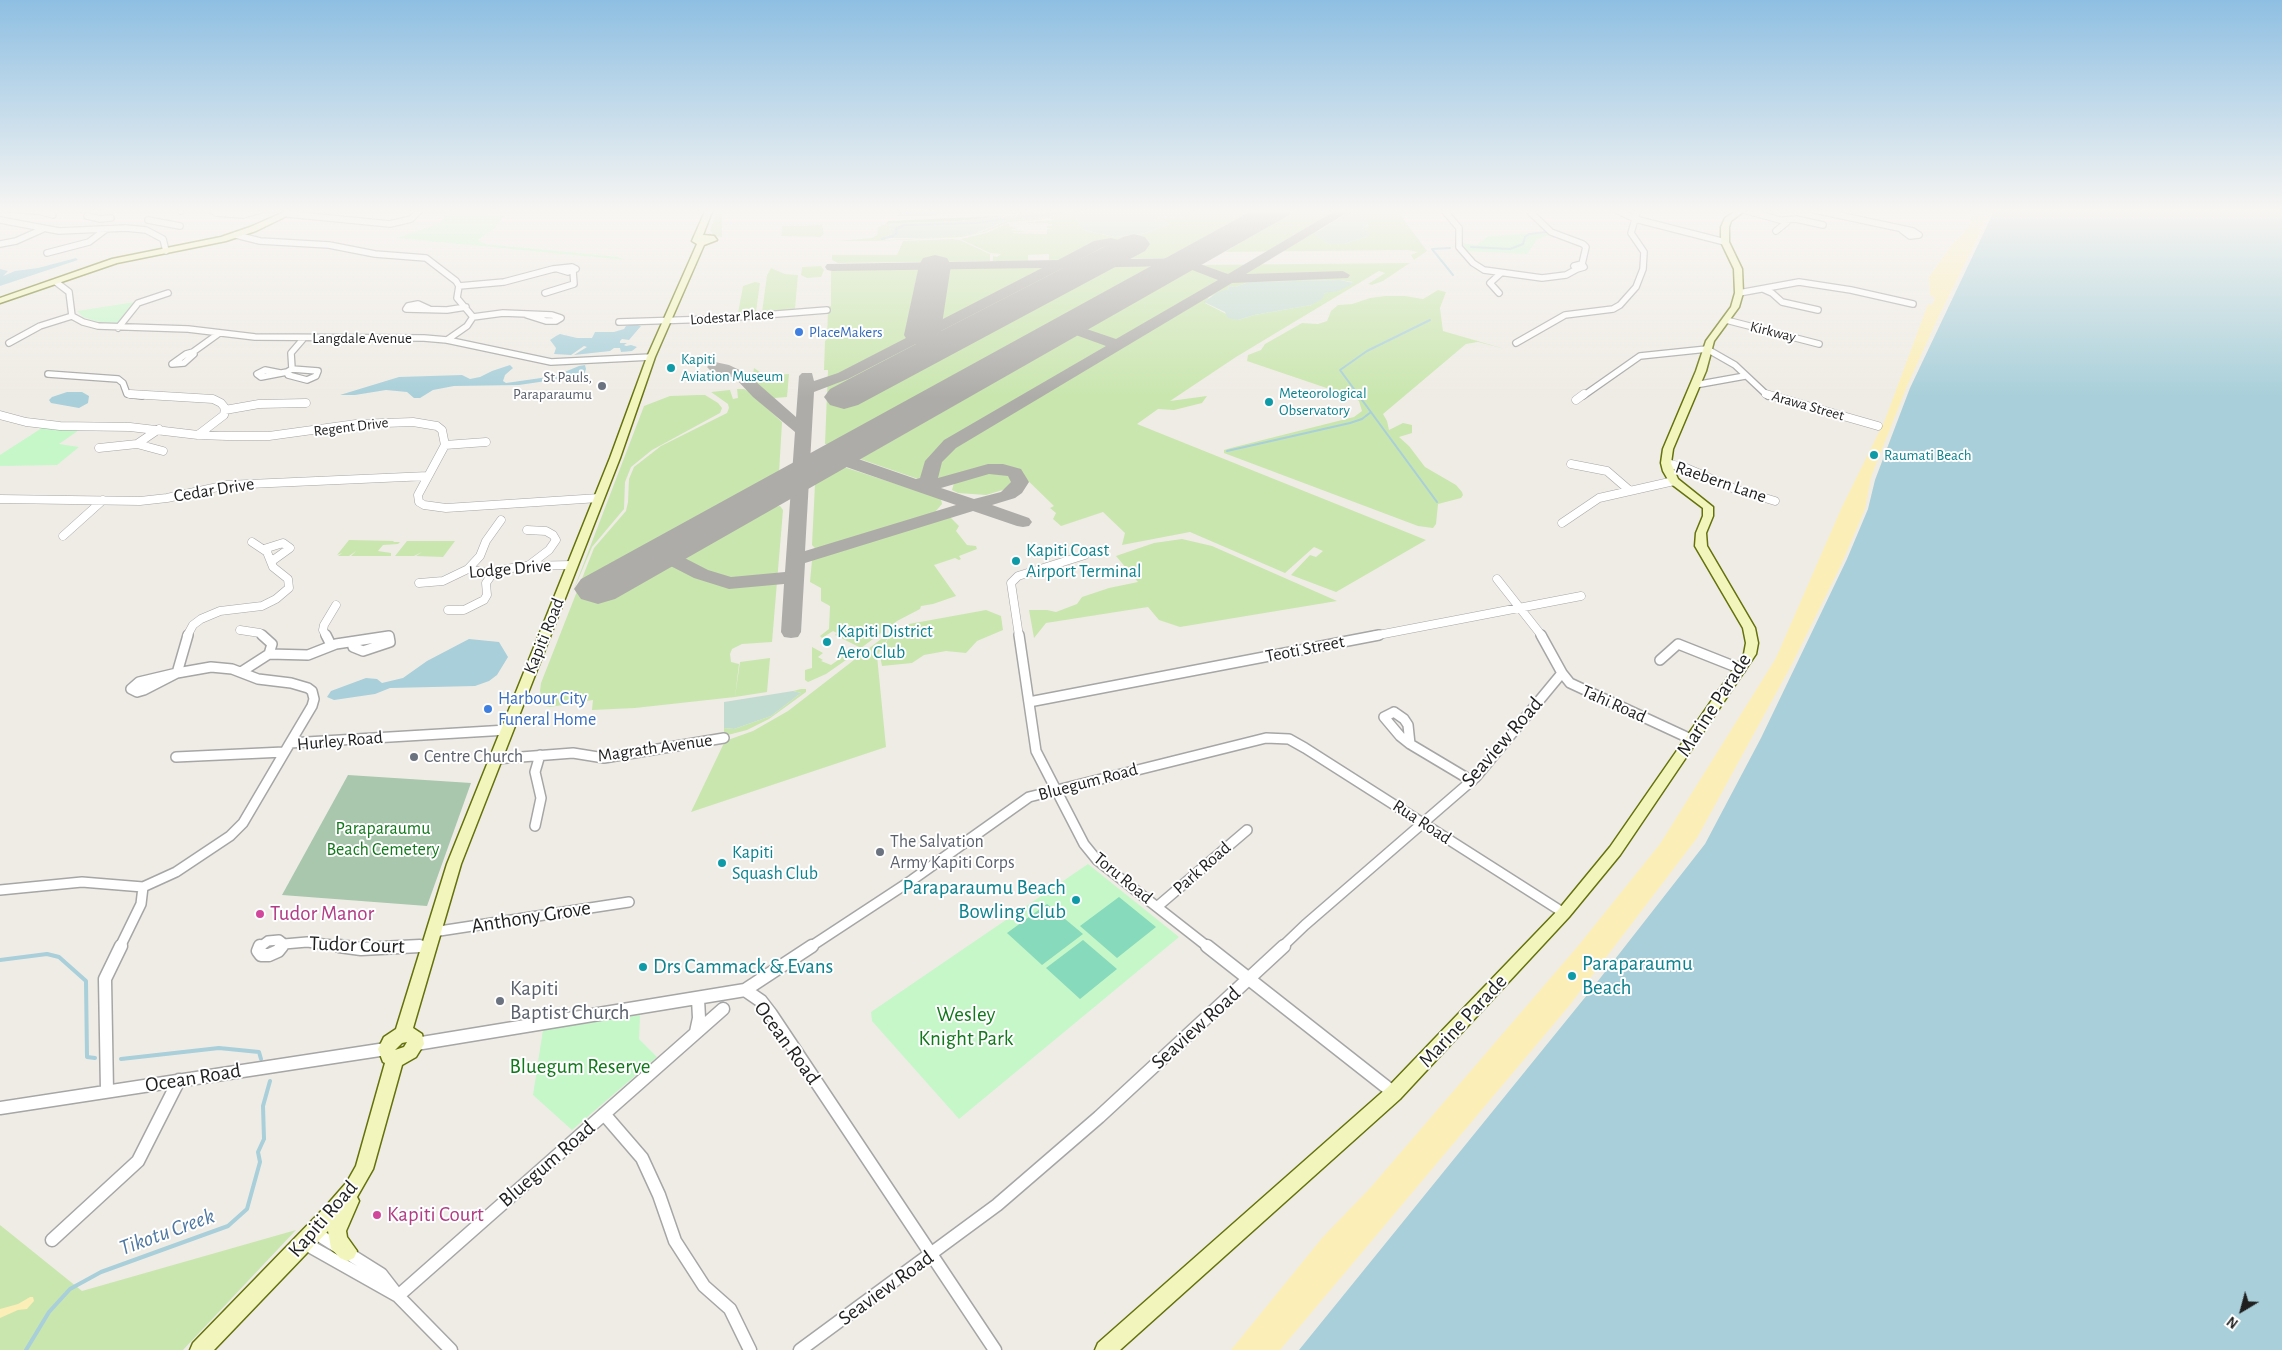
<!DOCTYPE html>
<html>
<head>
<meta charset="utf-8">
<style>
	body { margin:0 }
	#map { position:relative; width:2282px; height:1350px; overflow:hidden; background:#efece5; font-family:"Alegreya Sans",sans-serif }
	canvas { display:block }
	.north { position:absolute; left:2217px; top:1285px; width:50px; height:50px; -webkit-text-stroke:4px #fff; paint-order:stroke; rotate:217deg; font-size:14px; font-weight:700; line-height:20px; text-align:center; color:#1f1f1f }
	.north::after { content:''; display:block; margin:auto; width:18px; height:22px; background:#1f1f1f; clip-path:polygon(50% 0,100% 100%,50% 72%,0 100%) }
</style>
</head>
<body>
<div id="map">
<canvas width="2282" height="1350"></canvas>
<div class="north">N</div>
</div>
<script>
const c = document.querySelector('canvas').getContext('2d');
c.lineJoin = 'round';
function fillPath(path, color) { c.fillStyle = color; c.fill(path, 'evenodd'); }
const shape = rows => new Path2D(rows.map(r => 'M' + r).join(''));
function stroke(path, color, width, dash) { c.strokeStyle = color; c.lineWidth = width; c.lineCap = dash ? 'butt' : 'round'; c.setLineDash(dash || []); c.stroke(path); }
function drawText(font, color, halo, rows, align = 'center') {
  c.font = font + ' "Alegreya Sans",sans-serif'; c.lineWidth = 4; c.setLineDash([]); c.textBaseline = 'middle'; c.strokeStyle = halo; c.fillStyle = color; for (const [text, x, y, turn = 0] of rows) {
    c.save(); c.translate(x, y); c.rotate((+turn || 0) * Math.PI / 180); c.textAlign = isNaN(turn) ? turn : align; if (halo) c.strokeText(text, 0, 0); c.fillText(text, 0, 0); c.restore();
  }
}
fillPath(shape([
	[718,209,724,209,722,213,722,237,712,236,709,234,708,232,713,235,710,230],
	[1204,209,1259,209,1169,258,1049,260,1049,254,1028,255,1028,261,993,261,993,256,997,257,1001,254,990,253,960,239,986,233,1006,224,1052,220,1049,218,1038,220,1009,222,985,232,962,237,878,241,837,241,872,238,877,235,878,227,886,224,889,224,892,234,882,238,887,240,925,238,981,232,1006,221,1003,217,1011,216,1013,218,1027,220,1072,213,1084,230,1115,237,1142,234,1170,224,1165,222,1166,220,1155,221,1157,216,1184,218],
	[1019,223,1045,223,1054,225,1047,226,1047,228,1053,228,1047,229,1047,234,1012,233,1027,231,1011,230,1018,228,1010,227,1009,224],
	[1297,209,1354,209,1317,231,1329,244,1344,244,1364,237,1362,229,1368,225,1366,220,1361,218,1358,212,1361,209,1398,209,1399,213,1427,251,1414,260,1411,255,1418,252,1407,250,1225,252],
	[823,223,824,223,822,225,824,234,820,237,781,236,782,226,822,225],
	[952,239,960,240,990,254,990,261,838,263,832,260,832,255,897,255,903,241],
	[1410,263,1383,281,1372,285,1368,284,1385,273,1379,271,1236,357,1170,401,1207,396,1202,403,1174,410,1158,409,1137,424,1426,540,1336,592,1291,575,1310,555,1316,557,1323,551,1314,547,1285,573,1190,532,1122,545,1125,533,1103,512,1061,526,1053,519,1056,513,1050,508,1054,506,1016,469,994,465,941,479,918,479,860,459,1199,265],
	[1340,280,1353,282,1325,293,1311,305,1254,315,1238,320,1205,303,1209,297,1229,289,1228,286,1235,287,1249,282],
	[821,266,824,270,821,277,807,278,801,275,802,267],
	[1144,266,1152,267,831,445,825,444,828,370,824,370,825,341,827,339,828,307,831,306,831,270],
	[771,268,785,274,798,275,795,309,826,308,743,314,738,313,743,286,755,282,760,283,756,312,762,312,767,275],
	[1438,290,1446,292,1440,308,1443,331,1505,349,1478,342,1466,344,1383,414,1387,421,1389,430,1403,423,1412,425,1412,433,1399,437,1409,446,1425,467,1456,485,1462,492,1463,495,1461,498,1438,504,1436,524,1433,528,1418,526,1224,453,1224,450,1231,448,1354,417,1362,411,1359,401,1353,397,1247,361,1248,355,1261,350,1265,344,1302,323,1318,324,1327,321,1331,311,1338,305,1352,304,1370,298,1385,296,1405,296,1423,299],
	[754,368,766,376,789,374,787,397,774,398,752,381],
	[737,389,744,389,748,391,782,422,779,473,582,581,611,599,773,507,780,506,783,510,772,642,742,644,732,649,730,654,731,662,739,664,735,697,635,708,592,710,593,700,550,707,545,706,540,691,541,683,594,548,626,511,628,502,629,479,634,467,661,446,727,413,729,408,728,404,711,392,730,390,733,399,738,398],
	[698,395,705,395,718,403,722,408,720,413,652,450,631,467,625,482,624,509,592,547,572,594,644,406,670,396],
	[844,467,936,497,941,499,942,504,935,512,829,546,815,548,812,545,815,484],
	[993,472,1008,474,1013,479,1012,485,1006,489,986,495,958,493,952,490,954,483,961,480],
	[950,517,959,526,956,531,967,545,976,546,977,549,959,556,961,559,959,560,955,558,934,565,956,596,933,604,921,606,920,609,897,621,861,648,835,635,837,633,833,631,822,638,820,636,829,629,830,606,821,601,821,588,810,582,812,560],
	[1182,539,1212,546,1337,601,1180,627,1159,620,1148,607,1046,623,1034,638,1029,610,1047,610,1056,612,1077,604,1082,597,1109,588,1138,582,1116,556,1154,543],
	[349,540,394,541,393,542,400,542,398,544,383,545,378,551,391,553,391,556,351,556,356,551,349,556,338,556,342,553,337,555],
	[407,541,455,541,443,557,416,556,422,552,414,556,395,556],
	[986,610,1001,616,1003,630,977,641,966,653,946,651,924,655,912,663,882,666,880,656,890,634,909,624],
	[885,636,888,638,877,656,886,747,691,812,725,741,753,731,788,711],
	[812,647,823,653,818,657,823,660,821,661,831,665,851,651,856,653,826,674,808,682,805,680,805,670,812,668],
	[770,658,767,692,735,697,740,662],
	[801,689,806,689,806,692,769,719,747,730,724,736,724,728,734,729,771,716,801,693,793,691],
	[0,1225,82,1291,296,1230,183,1350,0,1350]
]), '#c9e6ae');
fillPath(shape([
	[1015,215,958,221,886,224,888,221]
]), '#aacc9c');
fillPath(shape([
	[1108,209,1204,209,1184,218,1157,216,1155,221,1168,220,1165,222,1170,224,1142,234,1115,237,1084,230,1072,213,1027,220,1011,218,1015,215,1070,210,1072,213],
	[1354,209,1361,209,1359,212,1361,218,1370,222,1362,229,1370,233,1368,236,1344,244,1329,244,1314,234],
	[1001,217,1006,221,973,234,925,238,881,238,892,234,889,224,891,223,958,221],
	[1340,280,1354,283,1338,291,1325,293,1322,299,1311,305,1254,315,1238,320,1228,318,1225,312,1204,302,1218,292,1229,289,1228,286,1235,287,1249,282],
	[793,691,801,693,771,716,734,729,724,728,724,702]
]), '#c3dcd1');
fillPath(shape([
	[1974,209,1992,209,1937,320,1907,386,1871,477,1865,509,1841,565,1792,664,1697,838,1569,1006,1280,1350,1231,1350,1322,1238,1371,1187,1578,946,1660,844,1776,658,1841,509,1885,420,1928,304,1932,305,1935,298,1930,295,1929,277,1951,246,1968,227],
	[30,1297,33,1297,34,1301,27,1309,18,1310,0,1318,0,1309,18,1304]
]), '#fbeeb7');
fillPath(shape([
	[348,775,471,783,427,906,282,895]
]), '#a8c7ad');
fillPath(shape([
	[453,209,493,209,488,215,505,215,494,229,478,240,485,244,618,257,626,260,396,238,438,224],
	[1546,232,1549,235,1537,240,1527,254,1465,251,1462,248,1461,243,1477,245,1488,236],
	[135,302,117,325,95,321,83,317,77,311],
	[45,426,82,428,59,444,79,447,57,465,0,466,0,455],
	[1088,864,1179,937,959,1119,872,1021,871,1012],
	[640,1015,639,1039,657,1057,572,1130,533,1095,543,1030]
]), '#c5f7c9');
fillPath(shape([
	[1119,897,1156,927,1117,958,1080,926],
	[1047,904,1083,934,1042,965,1007,933],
	[1083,940,1117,969,1080,999,1046,968]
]), '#87dabb');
fillPath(shape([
	[902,209,907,209,905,212,919,209,926,209,926,211,944,209,944,211,938,215,930,216,896,216],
	[1995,209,2282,209,2282,1350,1299,1350,1587,995,1705,844,1761,738,1847,559,1868,509,1875,480,1910,388],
	[76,258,78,260,0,286,0,269,8,271,3,276,15,271,38,268],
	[635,324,641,326,629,340,622,339,620,341,620,343,627,343,624,345,626,346,631,345,637,347,632,351,621,352,620,348,614,348,610,351,574,355,587,347,584,346,571,355,554,354,556,348,550,340,556,336,560,334,577,338,592,338,595,332,614,332,624,329,626,326],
	[510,365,513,368,505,375,503,381,506,383,555,376,579,366,585,365,586,369,584,375,580,376,519,385,454,386,433,390,420,398,414,398,407,392,386,390,355,395,340,395,399,377,462,375,470,379,480,377,492,371],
	[67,392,82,392,89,396,88,403,79,408,51,403,49,400,52,397],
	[469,639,499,642,508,657,497,675,489,681,475,686,390,688,375,694,334,700,327,697,331,691,366,678,377,679,382,683,403,678,427,661]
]), '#a8cfda');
stroke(shape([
	[1395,209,1395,211],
	[1016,218,1092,209],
	[882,239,893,236,897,233,896,229,904,225,976,223,1005,219],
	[1471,247,1510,249,1523,244,1525,237,1529,234,1546,232],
	[1432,249,1453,275],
	[1432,249,1450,248],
	[1430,320,1367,351,1340,370,1437,502],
	[1227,451,1350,423,1362,419,1371,412]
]), '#a8cfda', 2);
stroke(shape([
	[0,960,47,954,59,957,86,981,87,1057,95,1058],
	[121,1059,219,1048,259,1052,261,1059],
	[26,1350,49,1312,70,1289,101,1272,228,1226,247,1209,260,1162,258,1152,264,1139,263,1106,270,1081]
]), '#a8cfda', 4);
fillPath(shape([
	[1338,209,1353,209,1246,274,1343,271,1350,275,1348,278,1232,283,956,448,942,462,938,478,988,464,1003,464,1021,469,1029,482,1022,493,1015,498,992,505,1029,518,1032,522,1029,526,1023,527,1017,526,973,511,805,563,801,632,798,637,791,638,784,637,781,632,784,584,729,589,694,578,655,558,653,554,655,550,662,548,669,550,708,570,731,577,785,572,795,432,753,397,736,379,724,374,710,370,707,367,710,364,715,362,729,365,746,373,796,417,799,376,802,373,812,373,814,381,838,373,1042,268,832,271,827,270,825,267,827,264,1058,260,1094,241,1111,238,1133,244,1134,247,1128,251,1111,246,1103,247,1079,260,1183,258,1228,274,1338,209],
	[1182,266,1218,280,1116,339,1072,324,1062,324,1060,327,1062,330,1106,346,944,440,925,461,920,478,916,479,841,453,829,453,826,457,829,461,956,505,805,551,814,392,848,379,1063,268,1182,266],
	[989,474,1008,476,1011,482,1001,492,974,499,941,488,989,474]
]), '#aeaca9');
fillPath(shape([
	[1255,209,1293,209,1289,215,615,599,598,604,581,599,574,589,581,579,1255,209],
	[1134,234,1145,237,1150,244,1145,251,858,405,844,409,830,405,824,397,830,389,916,344,909,343,904,335,919,265,923,258,935,255,947,258,951,265,941,331,1123,237,1134,234]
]), '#aeaca9');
const streetFar3 = shape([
	[11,209,38,211,53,215],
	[211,209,216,213,243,215,264,209],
	[1012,209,1015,210],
	[1443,209,1459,228,1459,247,1473,263,1484,270,1542,278,1566,275,1577,269],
	[1527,209,1551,232,1583,244,1586,247,1582,264],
	[1614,209,1635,219,1725,242],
	[1810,209,1913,231,1919,235,1910,236,1902,230],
	[1744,210,1787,222,1776,231],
	[181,211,184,209],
	[288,214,390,224,411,219,421,209],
	[87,216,100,219,111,218],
	[0,220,59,231,126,228,146,230,163,239,166,251],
	[148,220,180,226],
	[1784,220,1796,219,1823,225],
	[236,235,260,241,329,245,375,254,426,258,456,281,459,286,457,298,473,317,467,326,447,340],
	[0,244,16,241,43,229],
	[47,253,89,242,105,230],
	[1582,264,1584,267,1577,269,1574,266,1582,264],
	[56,282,69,292,72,316,83,322,98,326,188,329,255,337,424,338,447,340,551,362,651,357],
	[459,286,504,282,553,269,572,267,576,269,568,272,558,269],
	[1763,289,1772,293,1782,302,1818,310],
	[545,293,574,284,573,271],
	[1499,293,1490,283,1501,273],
	[1739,293,1799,282,1851,290,1913,304],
	[429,309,418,304,408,306,406,309,447,310,466,307],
	[473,317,503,313,552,315,561,318,556,321,546,321,527,315],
	[1726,320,1819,344],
	[619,322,714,319,827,310],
	[118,328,138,303,168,293],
	[9,343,40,326,72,316],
	[1516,343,1565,315,1613,309,1620,305,1636,287,1643,269,1644,252,1631,233,1638,209],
	[193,352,194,354,184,363,172,364,186,354,193,352],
	[193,352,218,334],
	[292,369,318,371,316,376,307,380,288,375,287,372,292,369],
	[292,369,291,353,304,338],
	[280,373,265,370,257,374,261,377,287,372],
	[48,374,118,379,123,383,127,394,142,396],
	[1695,385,1745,376],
	[1583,396,1640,356,1707,349,1735,365,1768,396]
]);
const streetFar2 = shape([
	[130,394,213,399,221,403,225,408,224,415,198,435],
	[1766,394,1878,426],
	[1576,400,1584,394],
	[225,410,259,404,306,403],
	[0,415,26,422,60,426,130,427,198,435,227,436,269,436,356,424,413,422,437,426,442,430,445,445,418,495,419,502,424,505,446,508,599,498],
	[137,444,163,451],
	[445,445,486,442],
	[99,448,137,444,159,429],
	[1666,463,1686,468,1735,489,1775,501],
	[1571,464,1607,471,1629,490],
	[0,499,140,501,167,498,227,485,428,476],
	[1562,523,1599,498,1674,481],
	[527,530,546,531,553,535,556,540,549,550,528,566],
	[63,536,103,500],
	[264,549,283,543,290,548,272,561],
	[468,569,487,573,522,566,572,565],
	[1497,579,1542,636],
	[419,583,443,581,468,569,480,556,486,541,501,520],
	[448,610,464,610,484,600,487,595,486,583,493,573],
	[240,630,260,633,263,636],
	[187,636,193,625,201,619,220,611,262,606,276,599,289,588,288,579,273,567,267,552,252,542],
	[326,636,323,630,324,625,336,605],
	[1019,636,1011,583,1018,576,1085,555],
	[1373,636,1581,596]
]);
const streetFar1 = shape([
	[262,635,272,644,269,654],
	[326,635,331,645],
	[1019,635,1036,751,1084,844,1097,860,1208,947],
	[1541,635,1562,673,1570,683,1693,740],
	[1660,660,1678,644,1741,669],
	[241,672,269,654,308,655,336,644,389,636,390,642,363,651,353,647,352,643],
	[177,673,144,690,137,692,131,689,139,682,177,673],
	[177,673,188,635],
	[177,673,211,667,232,669,258,679,291,683,308,688,312,691,314,699,312,706,290,743],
	[1029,702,1379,635],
	[1394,712,1404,719,1408,725,1410,744,1400,736,1384,717,1394,712],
	[1410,744,1472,781],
	[176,757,284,752],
	[495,759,573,753,604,758,724,738],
	[535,826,541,798,535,772,540,755],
	[0,890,82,882,143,887],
	[1158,906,1247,830],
	[433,932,629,902],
	[284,944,307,942,348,947],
	[120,947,141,904,143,887,176,872,230,836,243,823,290,743,507,730],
	[260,947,268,941,279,940,284,944],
	[281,947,284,944],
	[408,947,430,945],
	[810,947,912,880,1029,797,1266,738,1289,739,1305,748,1564,913],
	[1282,947,1305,925,1476,777,1562,673]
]);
const street = shape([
	[260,946,258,951,261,955,269,955,278,951,282,946],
	[339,946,361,949,420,946],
	[1207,946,1394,1093],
	[745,990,761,1001,771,1014,995,1350],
	[696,1032,699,1018,698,999],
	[416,1044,745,990,812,946],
	[107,1091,105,979,121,946],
	[0,1108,386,1049],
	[604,1114,642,1158,659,1195,675,1241,704,1286,730,1309,750,1350],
	[314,1232,381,1274,398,1296,451,1350],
	[52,1240,138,1161,179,1080],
	[304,1243,398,1296],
	[398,1296,723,1009],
	[800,1350,997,1205,1099,1117,1284,946]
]);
const secondary = shape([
	[291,209,301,209,256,231,226,241,117,263,0,303,0,298,112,259,221,237,250,227,291,209],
	[706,209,713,209,703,235,714,236,717,240,704,245,655,357,620,458,461,864,413,1028,422,1034,424,1044,416,1057,402,1065,373,1169,357,1197,359,1201,346,1231,347,1237,357,1251,354,1258,347,1261,340,1258,331,1248,328,1231,214,1350,190,1350,193,1343,326,1206,347,1182,356,1166,385,1063,383,1062,378,1049,384,1037,396,1029,447,864,610,458,647,357,697,244,692,241,706,209],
	[407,1042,404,1047,395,1050,402,1043,407,1042],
	[1739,209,1747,209,1731,221,1729,227,1729,242,1742,269,1743,293,1739,307,1714,341,1706,371,1673,449,1671,463,1678,479,1713,507,1713,516,1706,533,1707,546,1755,628,1758,643,1756,654,1620,855,1569,917,1400,1099,1120,1350,1095,1350,1098,1343,1388,1087,1559,909,1610,847,1744,654,1746,643,1743,628,1695,546,1696,533,1703,516,1703,508,1670,483,1663,471,1661,463,1663,449,1696,371,1706,341,1731,307,1735,293,1734,269,1721,242,1721,227,1725,218,1739,209]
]);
stroke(streetFar3, '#a6a6a6', 8);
stroke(streetFar2, '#a6a6a6', 9);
stroke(streetFar1, '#a6a6a6', 12);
stroke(street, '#a6a6a6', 15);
stroke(secondary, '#65710b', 3);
stroke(streetFar3, '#fff', 5.5);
stroke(streetFar2, '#fff', 8);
stroke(streetFar1, '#fff', 9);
stroke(street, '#fff', 12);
fillPath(secondary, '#f3f6bc');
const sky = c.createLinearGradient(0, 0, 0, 398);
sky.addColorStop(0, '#8ebfe2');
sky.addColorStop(0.53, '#f8f6f3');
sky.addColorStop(1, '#f8f6f300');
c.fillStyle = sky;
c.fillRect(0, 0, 2282, 398);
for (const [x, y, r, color] of [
	[799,332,5,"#3f7fe0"],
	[671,368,5,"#0f9aa8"],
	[602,386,5,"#6b7280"],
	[1269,402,5,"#0f9aa8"],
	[1874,455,5,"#0f9aa8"],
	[1016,561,5,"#0f9aa8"],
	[827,642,5,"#0f9aa8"],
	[488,709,5,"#3f7fe0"],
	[414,757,5,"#6b7280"],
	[880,852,5,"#6b7280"],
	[722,863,5,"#0f9aa8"],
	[1076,900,5,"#0f9aa8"],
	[260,914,5,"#d1479c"],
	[643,967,5,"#0f9aa8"],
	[1572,976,5,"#0f9aa8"],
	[500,1001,5,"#6b7280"],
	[377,1215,5,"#d1479c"]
]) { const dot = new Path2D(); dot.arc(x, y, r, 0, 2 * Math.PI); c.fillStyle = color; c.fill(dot); stroke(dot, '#fff', 2); }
drawText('15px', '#1f1f1f', '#fff', [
	["Lodestar Place",732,317,-4],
	["Kirkway",1773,332,14],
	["Langdale Avenue",362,338],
	["Arawa Street",1808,406,16],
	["Regent Drive",351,427,-7]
]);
drawText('15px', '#366cbe', '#fff', [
	["PlaceMakers",809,332]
], 'left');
drawText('15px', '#0d838f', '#fff', [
	["Kapiti",681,359],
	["Aviation Museum",681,376],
	["Meteorological",1279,393],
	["Observatory",1279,410],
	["Raumati Beach",1884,455]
], 'left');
drawText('15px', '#5b616d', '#fff', [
	["St Pauls,",592,377],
	["Paraparaumu",592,394]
], 'right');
drawText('18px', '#1f1f1f', '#fff', [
	["Raebern Lane",1721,482,19],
	["Cedar Drive",214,490,-9],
	["Lodge Drive",510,569,-5],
	["Kapiti Road",544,636,-68],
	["Teoti Street",1305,649,-11],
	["Tahi Road",1614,704,24],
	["Hurley Road",340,741,-5],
	["Magrath Avenue",655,748,-8],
	["Bluegum Road",1088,782,-15],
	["Rua Road",1422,822,33],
	["Park Road",1202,868,-41],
	["Toru Road",1123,878,39]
]);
drawText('18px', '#0d838f', '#fff', [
	["Kapiti Coast",1026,551],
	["Airport Terminal",1026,572],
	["Kapiti District",837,632],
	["Aero Club",837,653],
	["Kapiti",732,853],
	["Squash Club",732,874]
], 'left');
drawText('18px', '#366cbe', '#fff', [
	["Harbour City",498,699],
	["Funeral Home",498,720]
], 'left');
drawText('18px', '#5b616d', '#fff', [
	["Centre Church",424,757],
	["The Salvation",890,842],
	["Army Kapiti Corps",890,863]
], 'left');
drawText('18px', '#11781b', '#fff', [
	["Paraparaumu",383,829],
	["Beach Cemetery",383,850]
]);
drawText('21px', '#1f1f1f', '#fff', [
	["Marine Parade",1714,705,-57],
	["Seaview Road",1502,742,-49],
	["Anthony Grove",531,917,-9],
	["Tudor Court",357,945,2],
	["Marine Parade",1463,1021,-47],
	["Seaview Road",1196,1028,-42],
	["Ocean Road",787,1043,54],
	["Ocean Road",193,1078,-9],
	["Bluegum Road",547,1164,-41],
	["Kapiti Road",323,1219,-49],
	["Seaview Road",886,1288,-36]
]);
drawText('21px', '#0d838f', '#fff', [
	["Paraparaumu Beach",1066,888,"right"],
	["Bowling Club",1066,912,"right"],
	["Paraparaumu",1582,964],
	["Beach",1582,988],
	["Drs Cammack & Evans",653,967]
], 'left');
drawText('21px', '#b23c85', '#fff', [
	["Tudor Manor",270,914],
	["Kapiti Court",387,1215]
], 'left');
drawText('21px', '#5b616d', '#fff', [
	["Kapiti",510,989],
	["Baptist Church",510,1013]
], 'left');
drawText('21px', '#11781b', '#fff', [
	["Wesley",966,1015],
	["Knight Park",966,1039],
	["Bluegum Reserve",580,1067]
]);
drawText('italic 22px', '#4d77a2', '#fff', [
	["Tikotu Creek",167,1232,-20]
]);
</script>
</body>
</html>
